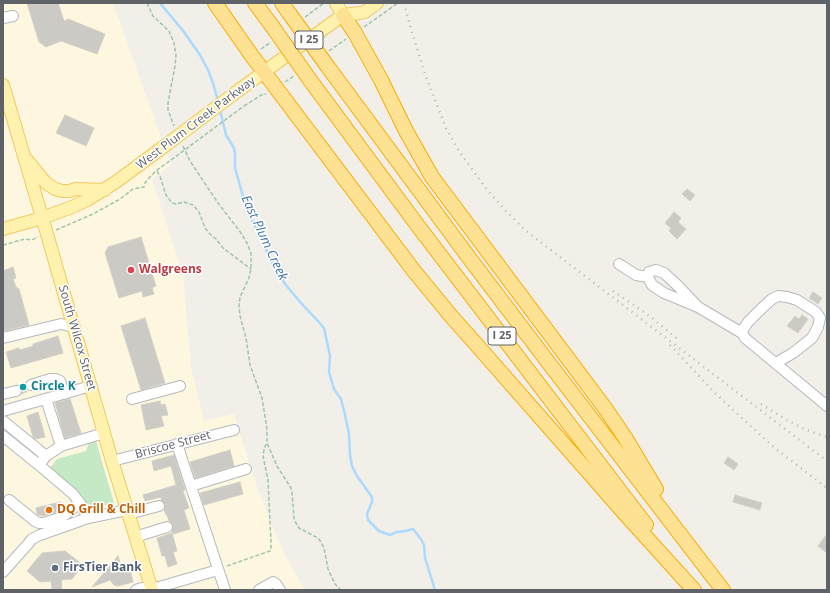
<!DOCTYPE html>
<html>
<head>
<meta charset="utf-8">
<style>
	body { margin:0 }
	#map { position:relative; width:830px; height:593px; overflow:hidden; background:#f1efe8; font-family:"Open Sans",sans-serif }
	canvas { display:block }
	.frame { position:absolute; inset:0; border:4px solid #5f6368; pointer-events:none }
</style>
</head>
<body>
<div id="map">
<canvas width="830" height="593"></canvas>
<div class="frame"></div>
</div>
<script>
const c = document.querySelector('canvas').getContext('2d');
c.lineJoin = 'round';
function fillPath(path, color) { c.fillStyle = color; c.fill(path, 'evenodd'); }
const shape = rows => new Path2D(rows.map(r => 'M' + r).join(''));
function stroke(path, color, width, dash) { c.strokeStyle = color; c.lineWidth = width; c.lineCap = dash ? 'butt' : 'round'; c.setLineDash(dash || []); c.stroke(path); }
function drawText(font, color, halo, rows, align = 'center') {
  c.font = font + ' "Open Sans",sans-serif'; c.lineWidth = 3; c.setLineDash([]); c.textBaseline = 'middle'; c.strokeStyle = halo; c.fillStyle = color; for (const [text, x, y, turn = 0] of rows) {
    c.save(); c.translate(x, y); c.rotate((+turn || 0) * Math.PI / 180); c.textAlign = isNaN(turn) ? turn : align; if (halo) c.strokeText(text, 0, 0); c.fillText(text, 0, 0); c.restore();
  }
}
fillPath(shape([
	[3,3,113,3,171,165,152,179,183,275,191,367,204,421,234,414,258,490,284,554,305,590,3,590]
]), '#fef7e0');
fillPath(shape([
	[96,441,114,503,87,509,83,496,50,468,57,459,86,451,89,443]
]), '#c5e8c5');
stroke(shape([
	[160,3,184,32,200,55,208,70,213,83,218,101],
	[220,110,226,135,234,148,235,154,235,168,246,207,272,262,285,284,301,303,317,320,324,328,330,356,329,372,334,389,341,399,345,415,349,434,350,455,352,466,357,476,372,497,372,502,367,514,368,520,379,531,390,535,397,532,406,531,413,529,421,539,424,545,425,558,435,590]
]), '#aadaff', 2.5);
const building = shape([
	[27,3,58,3,64,21,68,19,105,34,97,54,61,41,46,47,39,42,27,3],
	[65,115,94,128,86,146,56,133,65,115],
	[687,189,695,195,690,201,682,194,687,189],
	[674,212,681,218,678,222,686,229,677,239,669,231,671,228,665,223,674,212],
	[141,237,156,286,152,288,154,294,143,297,142,291,119,298,105,253,108,247,141,237],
	[13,267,16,278,13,279,16,287,19,289,29,325,4,331,3,329,3,271,13,267],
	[813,292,822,298,818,304,809,298,813,292],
	[802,315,808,319,798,333,787,326,795,316,799,319,802,315],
	[145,318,165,383,141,390,121,326,145,318],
	[58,336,63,353,11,368,6,352,19,348,20,350,33,346,33,344,58,336],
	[70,399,81,433,65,438,55,403,70,399],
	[160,401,161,405,165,404,168,415,161,416,164,426,146,430,141,405,160,401],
	[38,412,45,437,36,439,33,437,27,416,38,412],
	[230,450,234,466,195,478,190,462,230,450],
	[174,455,185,490,183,491,189,508,184,510,190,529,173,534,172,531,173,528,173,525,169,521,167,515,166,515,164,510,165,507,165,504,161,500,161,497,145,501,143,495,176,485,171,466,154,471,152,461,174,455],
	[728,457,738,464,734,470,724,463,728,457],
	[240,482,243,494,204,505,200,493,240,482],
	[735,495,762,503,760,510,733,502,735,495],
	[60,502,62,509,59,511,43,516,41,516,37,514,36,508,60,502],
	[172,533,177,551,173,552,177,564,168,567,165,556,162,556,157,538,172,533],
	[827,534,827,553,818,546,827,534],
	[65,551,83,565,72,579,61,580,62,590,52,590,51,581,40,582,27,571,42,553,65,551],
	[118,556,121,566,130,569,133,582,118,586,114,585,110,580,92,587,118,556]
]);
fillPath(building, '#cccac5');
stroke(building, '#d6d1c6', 1);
stroke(shape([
	[16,391,31,385]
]), '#ccccc8', 10, [10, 5]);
const minor = shape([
	[3,18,13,16],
	[619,264,636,275,648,277],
	[698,307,677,285,664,273,656,270,649,272,648,277,652,285,664,293,698,307,742,333],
	[3,338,61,324,74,327],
	[776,363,793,353,812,338,818,327,820,318,816,312,797,300,787,297,778,296,772,299,761,309,748,322,744,328,742,333,745,338,809,391,827,406],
	[31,385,50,379,56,379,60,381,64,394],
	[3,394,16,391],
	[46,399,61,446],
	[132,399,180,386],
	[3,411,91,386],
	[3,421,46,456],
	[3,436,39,465,73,494,80,503,88,518],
	[177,444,225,590],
	[112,461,234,430],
	[39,465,46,456,61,446,104,433],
	[191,486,246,469],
	[9,500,35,521,39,523,44,523,62,517,80,503],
	[128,514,159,506],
	[135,537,167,527],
	[3,572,28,544,32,539,40,535,88,518,127,510],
	[136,590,142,588,152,589,218,570],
	[259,590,273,582,276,584,280,590]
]);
const major = shape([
	[336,3,343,15],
	[3,85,47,234,112,461,152,590],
	[239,90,343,15,360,13,365,12,377,3],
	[27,160,44,181,49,185,55,189,62,191,69,191,76,189,105,190],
	[3,229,42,218,72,207,87,200,116,182,166,145]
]);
const highway = shape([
	[215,3,252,56,414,271,451,316,475,343,626,515,694,590],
	[255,3,272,26],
	[282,3,289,13],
	[343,15,355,33,381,80,406,131,432,177,605,408,626,439,656,489],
	[328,67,470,259,548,362,723,590],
	[310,80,418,226,646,525]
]);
stroke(minor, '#b5b8bc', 12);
stroke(major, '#f2c960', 14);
stroke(highway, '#f9ab00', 16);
stroke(shape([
	[147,3,153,16,169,31,174,43,176,55,175,66,168,103,168,110,174,126],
	[305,17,324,3],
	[364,27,398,3],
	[261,49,271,42],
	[329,51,346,39],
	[285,82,294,76],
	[244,106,263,94,266,94],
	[183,146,190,161,218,203,241,233,247,243,251,253,251,269,249,278,240,297,239,306,240,316,246,338,250,365,262,398,267,429,267,443,277,466,291,488,292,493,294,518,296,523,299,528,318,538,321,542,324,548,328,569,335,584,341,590],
	[157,171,160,176,166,195,172,203,176,204,184,202,193,205,199,212,205,228,210,234,216,239,223,248,251,269],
	[56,230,93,214,120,199,133,189,144,187,145,183,149,178,157,170,171,160],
	[3,245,25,239,32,240,38,237],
	[227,566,270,551,271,547,271,540,270,523,268,480,263,456,264,450,266,444]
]), '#9cc7a9', 1.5, [4, 2]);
stroke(minor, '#fff', 10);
stroke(major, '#fff2af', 12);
stroke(highway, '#fde293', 14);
stroke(shape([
	[404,3,410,26,426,77,446,128,457,148,474,172,488,191,507,212,525,230,560,257,827,461],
	[613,291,647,314,680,341],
	[670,345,714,392,745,421,776,449,827,488],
	[761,404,785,419,800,427,812,432,827,437]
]), '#b6b7b8', 2.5, [1, 5]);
const majorBridge = shape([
	[166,145,239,90]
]);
const highwayBridge = shape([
	[289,13,328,67],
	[272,26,310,80]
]);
stroke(majorBridge, '#f2c960', 14, []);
stroke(highwayBridge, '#f9ab00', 16, []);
stroke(shape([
	[171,160,244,106]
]), '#9cc7a9', 1.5, [4, 2]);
stroke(majorBridge, '#fff2af', 12);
stroke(highwayBridge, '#fde293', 14);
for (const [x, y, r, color] of [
	[131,270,4,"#e0444e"],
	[23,387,4,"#0f9aa8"],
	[49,510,4,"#e8710a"],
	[55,568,4,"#5c6f8a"]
]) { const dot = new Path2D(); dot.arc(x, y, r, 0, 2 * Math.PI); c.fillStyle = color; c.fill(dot); stroke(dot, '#fff', 1.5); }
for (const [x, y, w] of [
	[309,40,28],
	[502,336,28]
]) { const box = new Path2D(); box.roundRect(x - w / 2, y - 9, w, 18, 3); c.fillStyle = '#fff'; c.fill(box); stroke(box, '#5f6368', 1); }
drawText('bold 11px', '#5f6368', null, [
	["I 25",309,40],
	["I 25",502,336]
]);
drawText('12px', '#5f6368', '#fff', [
	["West Plum Creek Parkway",196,123,-37],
	["South Wilcox Street",77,338,74],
	["Briscoe Street",173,445,-15]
]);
drawText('bold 12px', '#be3a42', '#fff', [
	["Walgreens",139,270]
], 'left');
drawText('bold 12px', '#0d838f', '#fff', [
	["Circle K",31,387]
], 'left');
drawText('bold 12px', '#c56008', '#fff', [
	["DQ Grill & Chill",57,510]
], 'left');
drawText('bold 12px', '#4e5e75', '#fff', [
	["FirsTier Bank",63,568]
], 'left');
drawText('italic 13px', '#4174aa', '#fff', [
	["East Plum Creek",264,238,65]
]);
</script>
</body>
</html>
